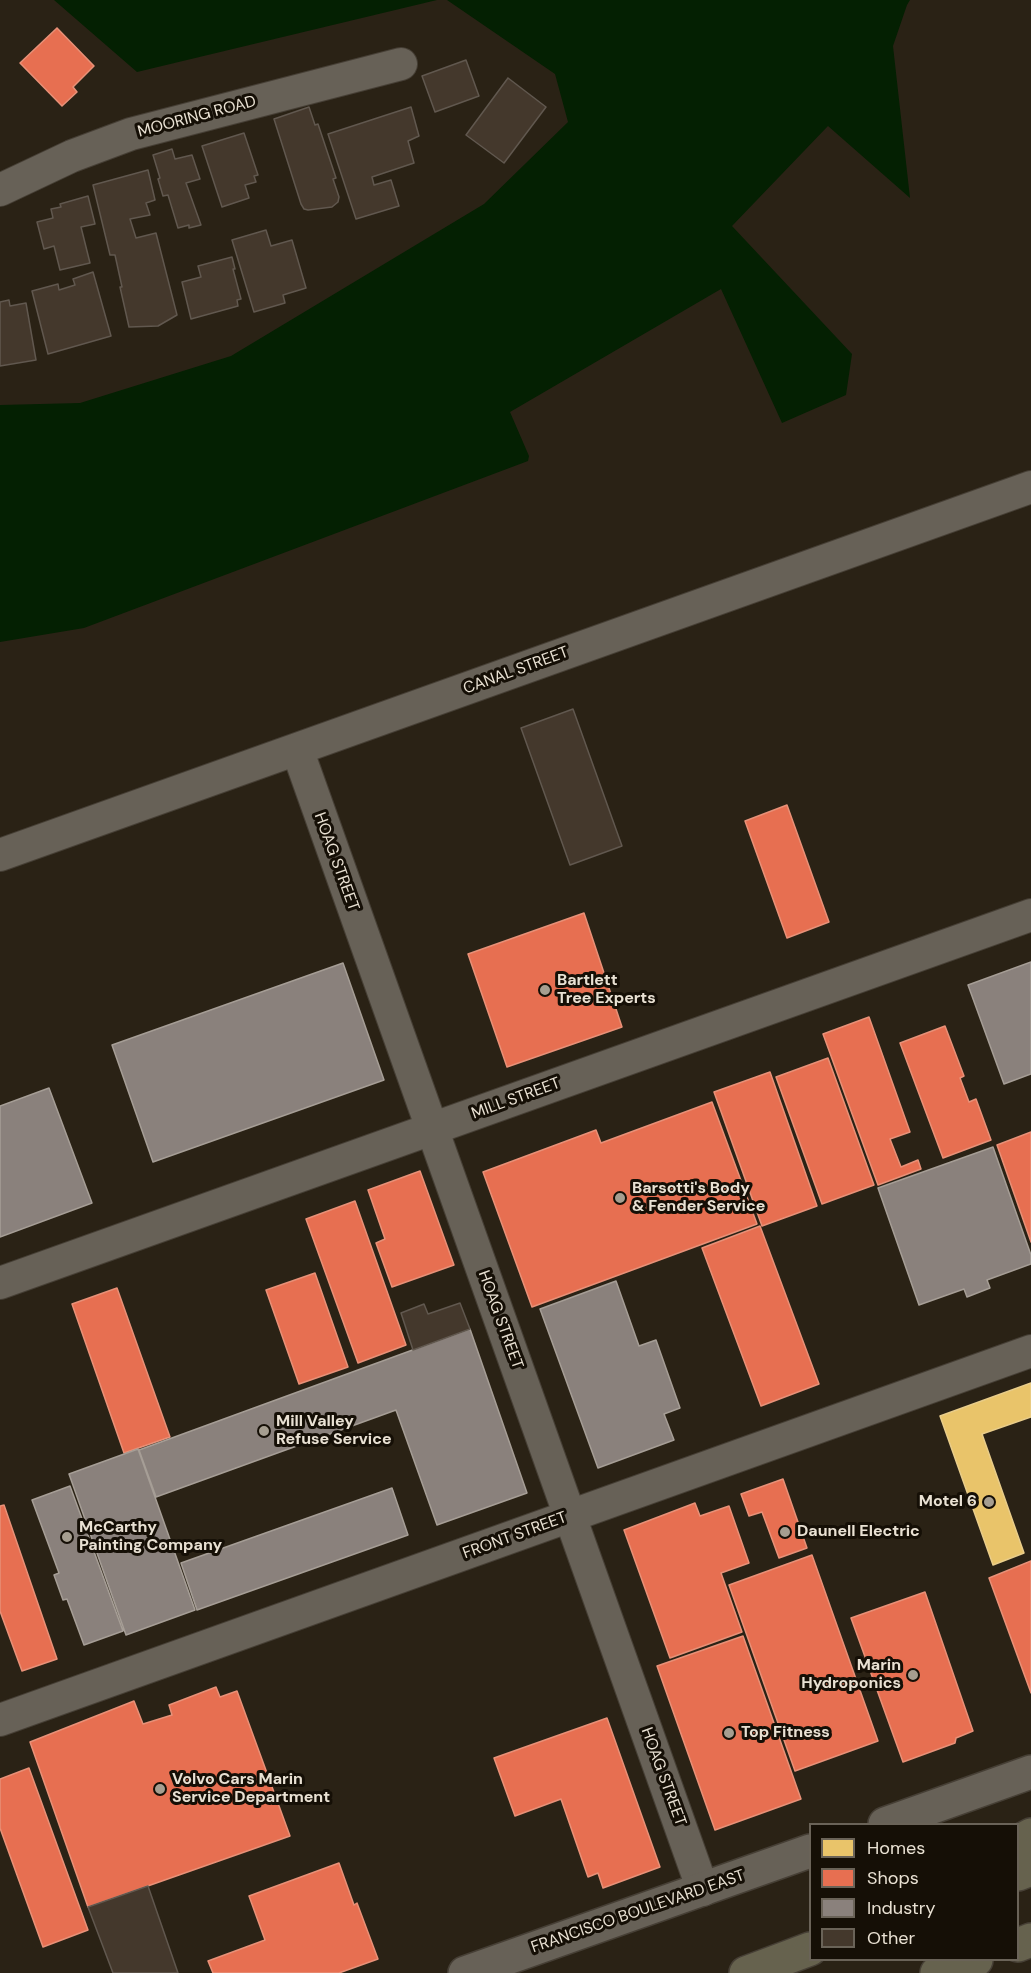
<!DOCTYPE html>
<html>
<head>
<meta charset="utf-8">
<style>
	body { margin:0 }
	#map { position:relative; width:1031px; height:1973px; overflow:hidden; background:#2a2215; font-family:"DM Sans",sans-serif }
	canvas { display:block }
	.legend { position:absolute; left:809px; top:1823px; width:210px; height:138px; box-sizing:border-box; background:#150f06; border:2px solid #6a6358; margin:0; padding:8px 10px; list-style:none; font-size:18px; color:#e9e1d3 }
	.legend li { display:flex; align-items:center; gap:12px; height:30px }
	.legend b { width:30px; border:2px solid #6a6358 }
</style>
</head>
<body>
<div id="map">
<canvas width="1031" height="1973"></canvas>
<ul class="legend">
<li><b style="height:16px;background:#e9c46a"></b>Homes</li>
<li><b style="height:16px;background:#e76f51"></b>Shops</li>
<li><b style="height:16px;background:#8a817c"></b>Industry</li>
<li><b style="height:16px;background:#44382c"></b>Other</li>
</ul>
</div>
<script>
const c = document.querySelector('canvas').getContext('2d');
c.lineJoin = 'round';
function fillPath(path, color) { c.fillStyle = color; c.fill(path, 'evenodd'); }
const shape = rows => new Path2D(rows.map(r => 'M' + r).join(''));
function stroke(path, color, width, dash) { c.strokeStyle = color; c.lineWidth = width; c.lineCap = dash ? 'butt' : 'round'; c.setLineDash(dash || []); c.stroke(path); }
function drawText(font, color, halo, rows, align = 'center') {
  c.font = font + ' "DM Sans",sans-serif'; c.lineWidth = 6; c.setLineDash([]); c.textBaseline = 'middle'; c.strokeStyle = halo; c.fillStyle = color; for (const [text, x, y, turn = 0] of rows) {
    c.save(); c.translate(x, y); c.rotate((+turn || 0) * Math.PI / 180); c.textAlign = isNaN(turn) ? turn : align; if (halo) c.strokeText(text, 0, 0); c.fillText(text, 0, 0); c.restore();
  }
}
fillPath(shape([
	[54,0,437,0,137,72],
	[447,0,910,0,907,5,893,46,910,198,828,126,732,226,852,354,846,395,782,423,721,289,510,412,529,456,528,461,84,628,0,642,0,405,80,403,231,356,484,204,568,122,555,74]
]), '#042002');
const homes = shape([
	[1031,1383,1031,1417,982,1434,1024,1553,993,1565,940,1416,1031,1383]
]);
fillPath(homes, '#e9c46a');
stroke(homes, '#e9cd8a', 1.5);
const shops = shape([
	[57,28,94,66,73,87,77,92,62,106,20,63,57,28],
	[787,805,829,922,787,938,745,821,787,805],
	[584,913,622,1027,507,1067,468,954,584,913],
	[869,1017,910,1132,890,1139,901,1167,918,1160,921,1169,878,1185,823,1034,869,1017],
	[945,1026,964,1076,960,1078,969,1102,976,1099,991,1140,943,1158,900,1043,945,1026],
	[828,1058,874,1185,822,1204,776,1077,828,1058],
	[770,1072,817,1206,762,1226,714,1092,770,1072],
	[712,1102,757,1224,532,1307,483,1172,596,1130,601,1143,712,1102],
	[1031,1132,1031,1242,997,1145,1031,1132],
	[420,1171,454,1265,392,1287,376,1243,385,1239,368,1190,420,1171],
	[355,1201,406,1345,358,1363,306,1219,355,1201],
	[760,1226,819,1384,761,1406,702,1248,760,1226],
	[315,1273,348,1367,299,1384,266,1290,315,1273],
	[117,1288,170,1437,124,1453,72,1304,117,1288],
	[783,1479,807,1548,779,1558,762,1512,749,1516,741,1494,783,1479],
	[695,1503,700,1516,729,1506,749,1563,721,1573,742,1632,670,1658,624,1530,695,1503],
	[4,1505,57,1659,22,1671,0,1611,0,1506,4,1505],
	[812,1555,878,1741,795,1771,729,1585,812,1555],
	[1031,1561,1031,1693,989,1578,1031,1561],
	[925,1592,973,1731,956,1738,955,1743,903,1762,851,1618,925,1592],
	[743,1636,801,1799,715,1830,657,1666,743,1636],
	[216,1687,220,1697,237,1691,290,1836,88,1907,30,1742,134,1701,143,1724,172,1715,169,1705,216,1687],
	[607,1718,660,1867,603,1888,598,1873,588,1877,561,1799,515,1816,494,1758,607,1718],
	[29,1768,88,1930,43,1947,0,1828,0,1779,29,1768],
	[339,1863,354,1905,357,1903,378,1959,339,1973,213,1973,208,1961,265,1940,249,1896,339,1863]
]);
fillPath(shops, '#e76f51');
stroke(shops, '#e89178', 1.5);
const industry = shape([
	[1031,962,1031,1074,1004,1084,968,985,1031,962],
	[343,963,384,1080,153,1162,112,1045,343,963],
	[49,1088,92,1203,0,1237,0,1106,49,1088],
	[993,1147,1031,1255,1031,1264,987,1280,990,1288,967,1297,964,1289,919,1305,878,1188,993,1147],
	[616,1281,639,1346,656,1340,680,1408,664,1414,674,1440,598,1468,540,1309,616,1281],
	[470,1329,527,1493,437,1525,396,1410,156,1497,139,1450,470,1329],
	[138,1449,195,1610,126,1635,69,1474,138,1449],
	[70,1486,123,1631,84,1645,67,1599,63,1600,54,1575,59,1573,32,1500,70,1486],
	[392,1488,408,1535,197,1610,181,1563,392,1488]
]);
fillPath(industry, '#8a817c');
stroke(industry, '#a69e96', 1.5);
const building = shape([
	[466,60,479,96,435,112,422,76,466,60],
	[508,78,546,107,504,163,466,135,508,78],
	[309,107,315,125,318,124,336,178,333,179,339,197,338,202,332,207,308,210,304,209,301,204,274,119,309,107],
	[411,107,419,136,408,141,414,163,372,177,374,185,391,180,399,206,356,219,328,134,411,107],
	[244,133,258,175,254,176,256,182,245,185,249,198,222,207,202,146,244,133],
	[172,149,175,159,192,155,200,179,186,183,201,225,189,228,189,225,178,228,168,195,163,196,158,179,160,178,153,155,172,149],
	[148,170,155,200,146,203,150,215,130,219,136,238,156,233,177,315,158,326,129,327,120,287,122,287,115,255,110,255,93,185,148,170],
	[88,196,95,224,81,227,90,263,60,270,54,246,44,249,37,222,53,218,51,209,61,207,60,204,88,196],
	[266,230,271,246,292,240,306,288,283,295,285,303,254,312,232,240,266,230],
	[232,257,235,269,233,269,241,299,237,300,238,306,191,319,182,282,201,277,198,266,232,257],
	[93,272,111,336,48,354,32,291,58,284,59,290,75,285,73,279,93,272],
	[9,300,10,306,26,303,36,360,0,366,0,302,9,300],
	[573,709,622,846,570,865,521,728,573,709],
	[460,1303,470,1329,413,1350,401,1313,424,1304,428,1314,460,1303],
	[148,1886,178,1973,113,1973,88,1907,148,1886]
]);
fillPath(building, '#44382c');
stroke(building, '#61584f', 1.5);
const street = shape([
	[0,190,72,156,131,134,401,64],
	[297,749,703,1890],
	[0,855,1031,487],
	[0,1283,1031,915],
	[0,1720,1031,1351]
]);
const secondary = shape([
	[885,1824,1031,1772],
	[465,1973,810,1851]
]);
const highway = shape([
	[1018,1842,1031,1835],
	[1018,1874,1031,1869],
	[1018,1945,1031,1940],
	[746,1973,810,1949],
	[937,1973,976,1960]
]);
stroke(street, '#463f35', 34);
stroke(secondary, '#463f35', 36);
stroke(highway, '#463f35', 36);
stroke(street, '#676157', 32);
stroke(secondary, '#676157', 33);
stroke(highway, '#66624e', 33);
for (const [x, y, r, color] of [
	[545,990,6,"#a69e90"],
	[620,1198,6,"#a69e90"],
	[264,1431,6,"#a69e90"],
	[989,1502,6,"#a69e90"],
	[785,1532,6,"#a69e90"],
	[67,1537,6,"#a69e90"],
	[913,1675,6,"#a69e90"],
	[729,1733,6,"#a69e90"],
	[160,1789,6,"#a69e90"]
]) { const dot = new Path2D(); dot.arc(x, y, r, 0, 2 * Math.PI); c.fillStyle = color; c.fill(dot); stroke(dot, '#150f06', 2); }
drawText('16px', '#e9e1d3', '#150f06', [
	["MOORING ROAD",197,117,-15],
	["CANAL STREET",516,671,-20],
	["HOAG STREET",336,862,70],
	["MILL STREET",516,1099,-20],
	["HOAG STREET",500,1320,70],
	["FRONT STREET",515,1536,-20],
	["HOAG STREET",663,1777,70],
	["FRANCISCO BOULEVARD EAST",638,1912,-19]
]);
drawText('bold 16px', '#e9e1d3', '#150f06', [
	["Bartlett",557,981],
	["Tree Experts",557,999],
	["Barsotti's Body",632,1189],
	["& Fender Service",632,1207],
	["Mill Valley",276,1422],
	["Refuse Service",276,1440],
	["Motel 6",977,1502,"right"],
	["McCarthy",79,1528],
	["Painting Company",79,1546],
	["Daunell Electric",797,1532],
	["Marin",901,1666,"right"],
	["Hydroponics",901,1684,"right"],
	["Top Fitness",741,1733],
	["Volvo Cars Marin",172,1780],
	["Service Department",172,1798]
], 'left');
</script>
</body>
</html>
